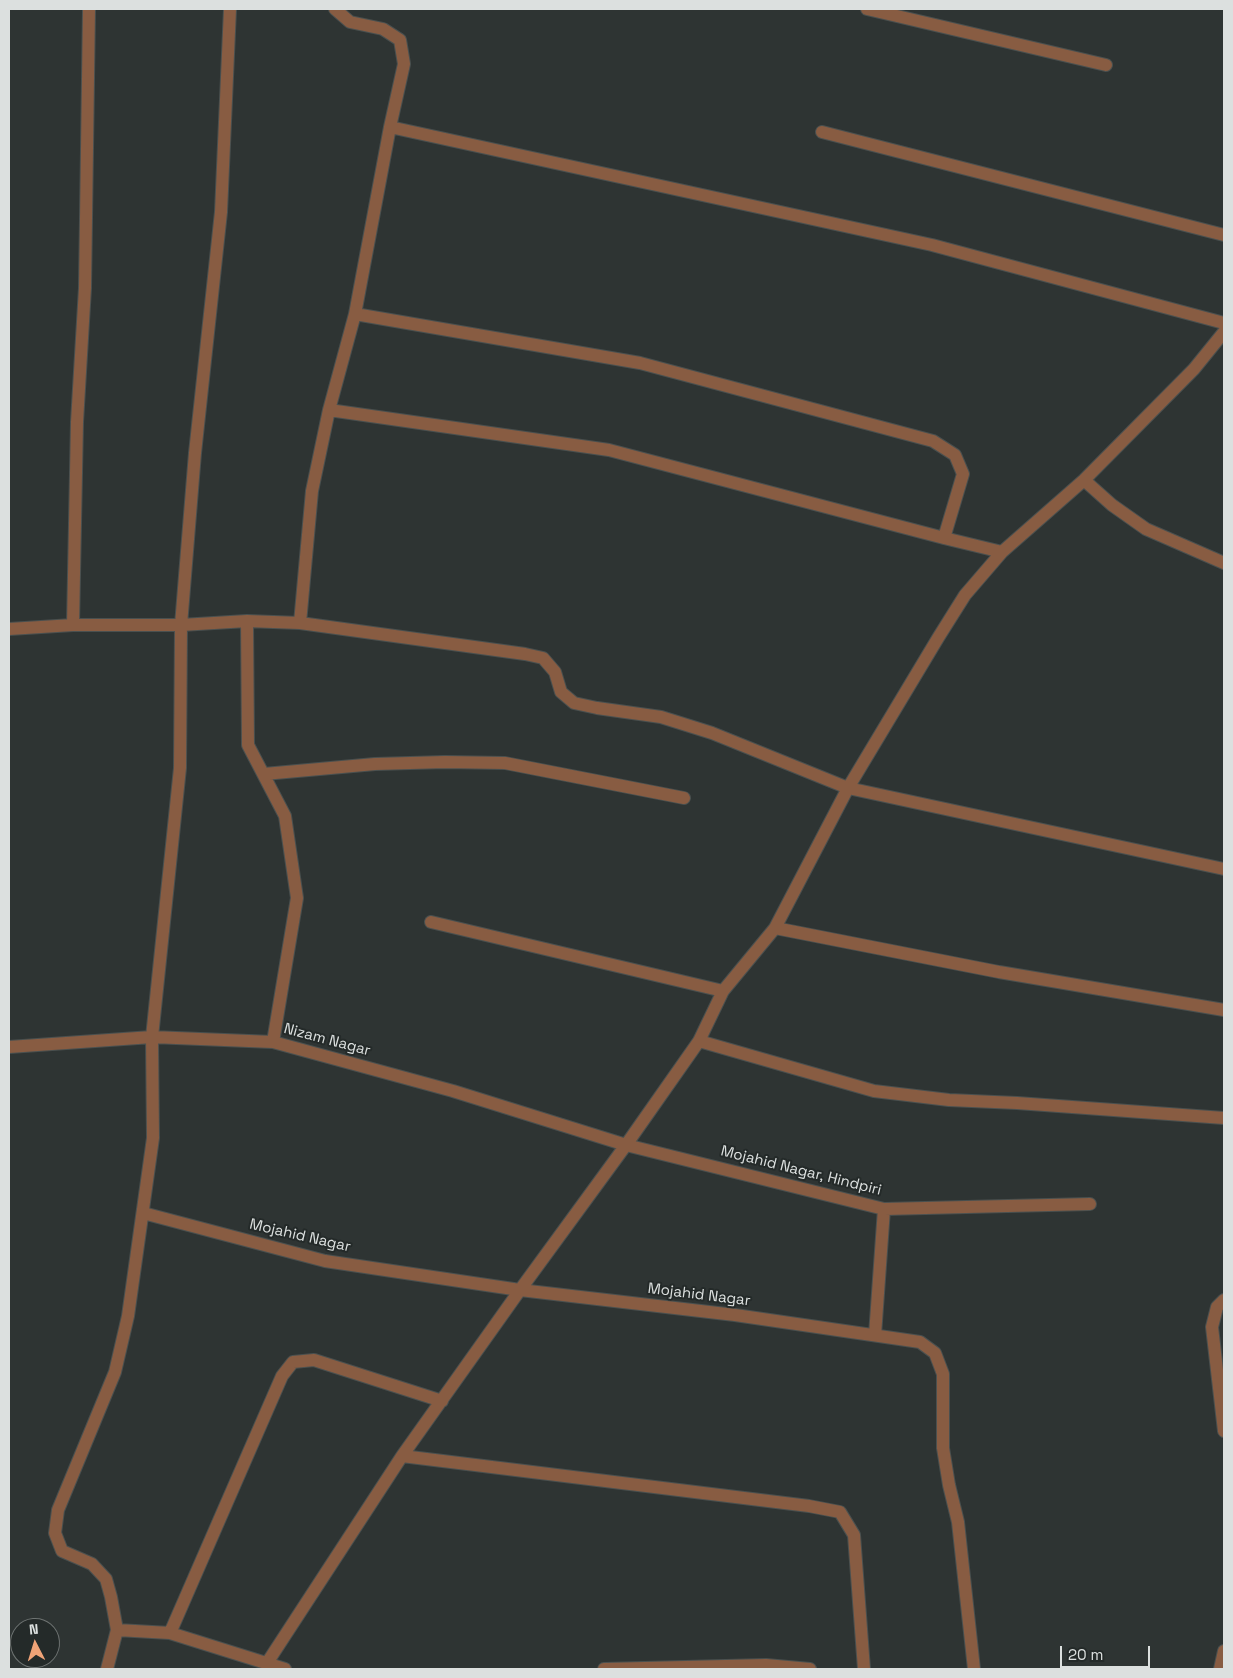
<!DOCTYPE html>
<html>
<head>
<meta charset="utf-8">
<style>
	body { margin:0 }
	#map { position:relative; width:1233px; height:1678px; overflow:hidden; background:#2e3433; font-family:"Space Grotesk",sans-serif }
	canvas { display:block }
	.frame { position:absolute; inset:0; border:10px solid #dce0df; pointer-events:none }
	.north { position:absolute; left:10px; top:1618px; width:50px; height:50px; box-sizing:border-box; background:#242a29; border:1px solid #6e7372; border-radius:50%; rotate:355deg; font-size:14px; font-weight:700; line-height:20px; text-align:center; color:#dce0df }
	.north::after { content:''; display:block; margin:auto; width:18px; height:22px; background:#efa377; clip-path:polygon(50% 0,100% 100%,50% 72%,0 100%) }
	.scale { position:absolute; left:1060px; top:1646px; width:90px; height:22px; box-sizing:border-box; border:2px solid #dce0df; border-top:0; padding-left:6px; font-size:15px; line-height:18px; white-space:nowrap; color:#dce0df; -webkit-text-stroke:4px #242a29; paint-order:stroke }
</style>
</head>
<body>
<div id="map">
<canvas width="1233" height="1678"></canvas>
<div class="frame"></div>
<div class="north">N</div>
<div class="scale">20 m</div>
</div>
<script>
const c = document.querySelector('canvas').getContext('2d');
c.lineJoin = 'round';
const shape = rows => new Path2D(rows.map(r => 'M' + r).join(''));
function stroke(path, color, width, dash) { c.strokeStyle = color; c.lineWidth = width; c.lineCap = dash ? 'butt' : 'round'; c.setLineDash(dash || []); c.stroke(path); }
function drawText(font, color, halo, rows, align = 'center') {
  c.font = font + ' "Space Grotesk",sans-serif'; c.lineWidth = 4; c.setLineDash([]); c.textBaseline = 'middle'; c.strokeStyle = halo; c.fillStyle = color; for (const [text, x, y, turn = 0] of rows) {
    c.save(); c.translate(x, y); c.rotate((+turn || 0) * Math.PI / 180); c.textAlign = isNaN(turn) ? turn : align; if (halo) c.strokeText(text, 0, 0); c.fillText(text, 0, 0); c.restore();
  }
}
const minor = shape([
	[867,9,1106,65],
	[390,127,932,245,1224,323],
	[822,132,1224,235],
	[355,314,640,363,933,441,955,455,963,474,944,538],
	[329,410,609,450,944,538,1002,552],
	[1084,480,1112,505,1146,529,1224,563],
	[247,621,248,745,285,816,297,898,273,1042],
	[300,623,312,491,329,410,355,314,390,127,404,64,400,40,383,29,350,22,335,9],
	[73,625,77,422,85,288,89,9],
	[9,629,73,625,181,625,247,621,300,623,525,654,543,658,555,672,561,692,574,703,597,708,661,717,712,733,848,788,1224,869],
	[264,774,375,764,445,762,505,763,684,798],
	[431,922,723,991],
	[775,928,999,972,1224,1010],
	[699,1041,874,1091,949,1100,1017,1103,1224,1118],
	[9,1047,152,1037,273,1042,453,1091,626,1145,884,1209,1090,1204],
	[143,1213,325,1261,520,1290,735,1315,920,1342,935,1353,943,1374,943,1448,949,1485,958,1522,974,1669],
	[1224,1300,1217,1307,1212,1327,1224,1431],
	[875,1335,884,1209],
	[117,1630,170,1633,285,1669],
	[170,1633,282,1376,293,1362,314,1360,442,1401],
	[267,1663,402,1456],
	[107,1669,117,1630,111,1597,106,1579,92,1564,62,1551,55,1533,58,1510,115,1372,128,1316,153,1138,152,1037,180,768,181,625,195,453,221,212,230,9],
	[604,1669,766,1665,810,1669],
	[864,1669,854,1535,840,1512,809,1506,402,1456,520,1290,626,1145,699,1041,723,991,775,928,848,788,938,638,965,595,1002,552,1084,480,1194,369,1224,332],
	[1220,1669,1224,1651]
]);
stroke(minor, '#4a504f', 14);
stroke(minor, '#885c42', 12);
drawText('15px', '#dce0df', '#242a29', [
	["Nizam Nagar",327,1040,15],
	["Mojahid Nagar, Hindpiri",801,1171,14],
	["Mojahid Nagar",300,1236,13],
	["Mojahid Nagar",699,1295,7]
]);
</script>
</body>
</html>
